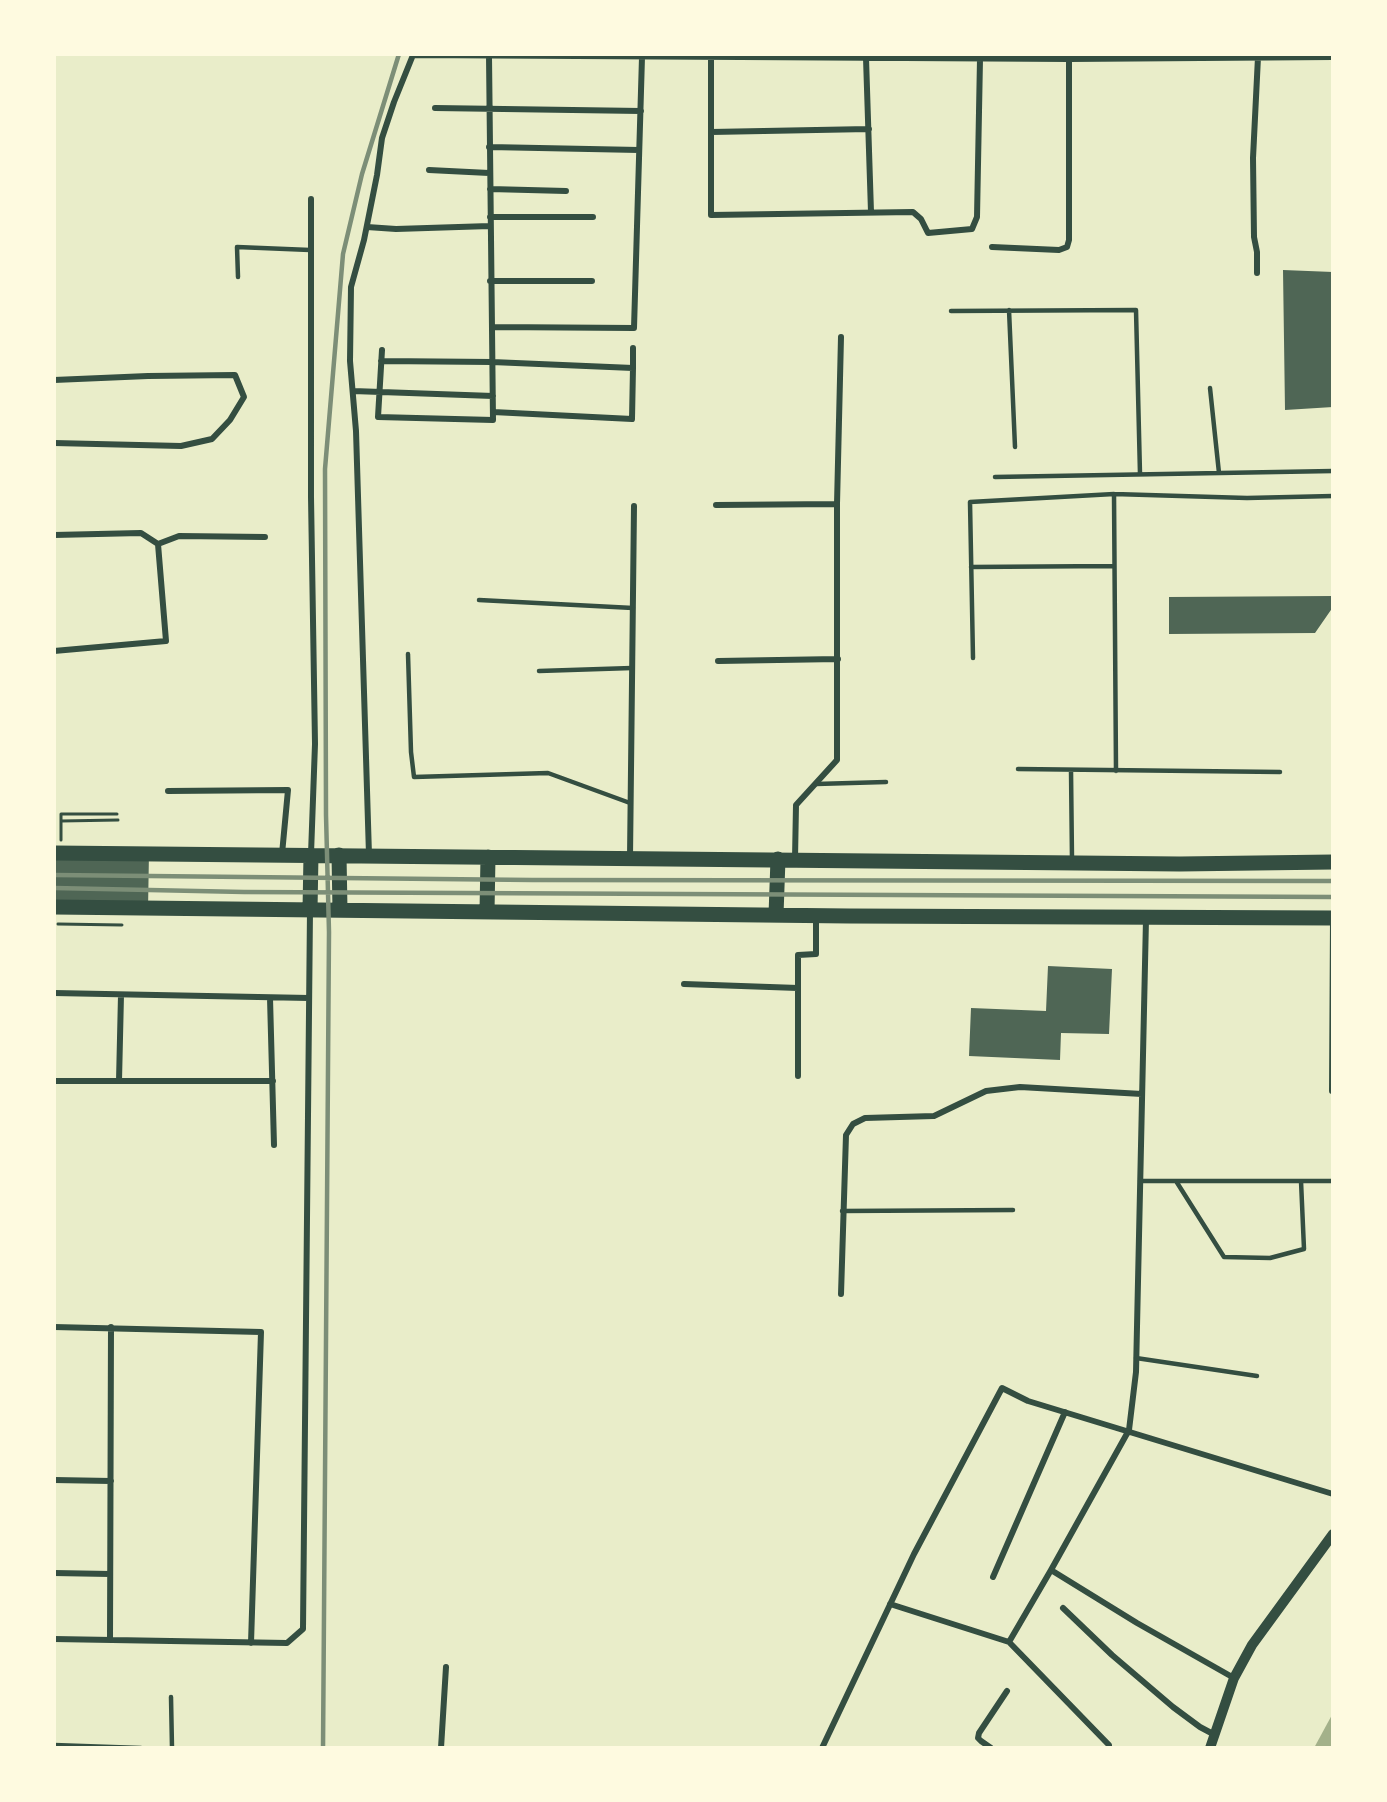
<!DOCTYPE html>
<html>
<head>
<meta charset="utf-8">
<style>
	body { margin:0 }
	#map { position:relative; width:1387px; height:1802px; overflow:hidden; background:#e9edc9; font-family:Cabin,sans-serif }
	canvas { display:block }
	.frame { position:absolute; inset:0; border:56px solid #fefae0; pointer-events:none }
</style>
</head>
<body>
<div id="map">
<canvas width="1387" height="1802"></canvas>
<div class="frame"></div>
</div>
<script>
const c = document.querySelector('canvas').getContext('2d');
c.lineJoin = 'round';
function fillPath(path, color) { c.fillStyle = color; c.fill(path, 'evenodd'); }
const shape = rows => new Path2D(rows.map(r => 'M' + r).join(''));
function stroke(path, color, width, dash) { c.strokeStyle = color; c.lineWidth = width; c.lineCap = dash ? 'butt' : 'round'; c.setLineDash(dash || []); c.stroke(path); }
fillPath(shape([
	[1333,1713,1333,1748,1314,1748]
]), '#a3b18a');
fillPath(shape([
	[1283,270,1333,272,1333,407,1285,410],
	[1333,596,1333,607,1315,633,1169,634,1169,597],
	[54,851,149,852,148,910,54,909],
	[1048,966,1112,969,1109,1034,1061,1033,1060,1060,969,1056,971,1008,1046,1011]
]), '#4f6655');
stroke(shape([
	[61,821,118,820],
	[61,840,61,814,117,814],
	[58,924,122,925]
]), '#344e41', 3);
stroke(shape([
	[238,277,237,247,310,250],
	[1009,310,1015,447],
	[951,311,1136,310,1140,474],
	[1210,388,1219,473],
	[995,477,1333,471],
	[1114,494,1247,498,1333,496],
	[971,567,1114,566],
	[479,600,633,608],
	[408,654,411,752,414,777,548,773,630,803],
	[973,658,970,502,1114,494,1116,771],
	[539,671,632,668],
	[1018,769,1280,772],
	[1071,770,1072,860],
	[816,784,886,782],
	[1140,1181,1333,1181],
	[1176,1181,1224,1257,1270,1258,1304,1249,1301,1181],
	[842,1211,1013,1210],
	[1136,1358,1257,1376],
	[171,1697,172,1748],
	[54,1745,141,1748]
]), '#344e41', 4.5);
stroke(shape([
	[711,57,711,215,913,212,921,219,928,233,972,229,977,217,980,59],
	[866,58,871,212],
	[435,108,641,111],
	[711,132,869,129],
	[489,147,639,150],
	[429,170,489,173],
	[490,189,566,191],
	[490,217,593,217],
	[367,227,396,229,490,226],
	[992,247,1059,250,1067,247,1069,240,1069,59],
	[1257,273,1257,252,1254,237,1253,158,1258,57],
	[490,281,592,281],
	[492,327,634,328,642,57],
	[382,350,378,417,493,420,489,56],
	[381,361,492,362,633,368,633,348],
	[54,380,148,376,235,375,244,397,230,420,212,439,181,446,54,443],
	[353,391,493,396],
	[493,412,632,419,633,368],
	[716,505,837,504],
	[54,535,141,533,158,544],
	[158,544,179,536,265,537],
	[54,651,166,641,158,544],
	[718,661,838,659],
	[168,791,288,790,282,854],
	[311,854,315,744,311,497,311,199],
	[369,855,356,431,350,361,351,287,364,240,377,175,382,138,394,102,413,55,1069,59,1333,57],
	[630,857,634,506],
	[795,859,796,805,837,760,837,504,841,337],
	[684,984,798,988],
	[54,993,309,998],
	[270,998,274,1145],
	[798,1076,798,955,816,954,816,916],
	[54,1081,273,1081],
	[119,1081,121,995],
	[1332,1091,1333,919],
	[841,1294,846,1135,853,1124,865,1118,934,1116,986,1091,1020,1087,1142,1094],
	[54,1327,261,1332,251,1643],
	[54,1480,111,1481],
	[1051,1570,1129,1430,1136,1372,1146,919],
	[54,1573,110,1574],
	[993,1577,1065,1412],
	[890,1604,1009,1642,1109,1745,1109,1748],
	[1063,1608,1112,1655,1173,1707,1200,1727,1215,1735],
	[54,1639,287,1643,303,1629,310,910],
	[110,1640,111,1327],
	[1009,1642,1051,1570,1137,1623,1234,1678],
	[441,1748,446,1667],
	[822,1748,914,1554,1002,1388,1028,1401,1333,1494],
	[991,1748,981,1741,978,1738,979,1733,1007,1691]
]), '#344e41', 6);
stroke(shape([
	[1210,1748,1234,1678,1252,1645,1333,1534]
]), '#344e41', 10);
stroke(shape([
	[54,853,1180,864,1333,862],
	[339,855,340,910],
	[54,907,849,916,1333,918],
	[310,910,311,855],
	[487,912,488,857],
	[776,915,778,859]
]), '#344e41', 15);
stroke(shape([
	[54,875,532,880,1333,881],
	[54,888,244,892,1333,897],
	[323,1748,329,932,326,815,325,469,343,254,362,174,399,54]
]), '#7c8e77', 4.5);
</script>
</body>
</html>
